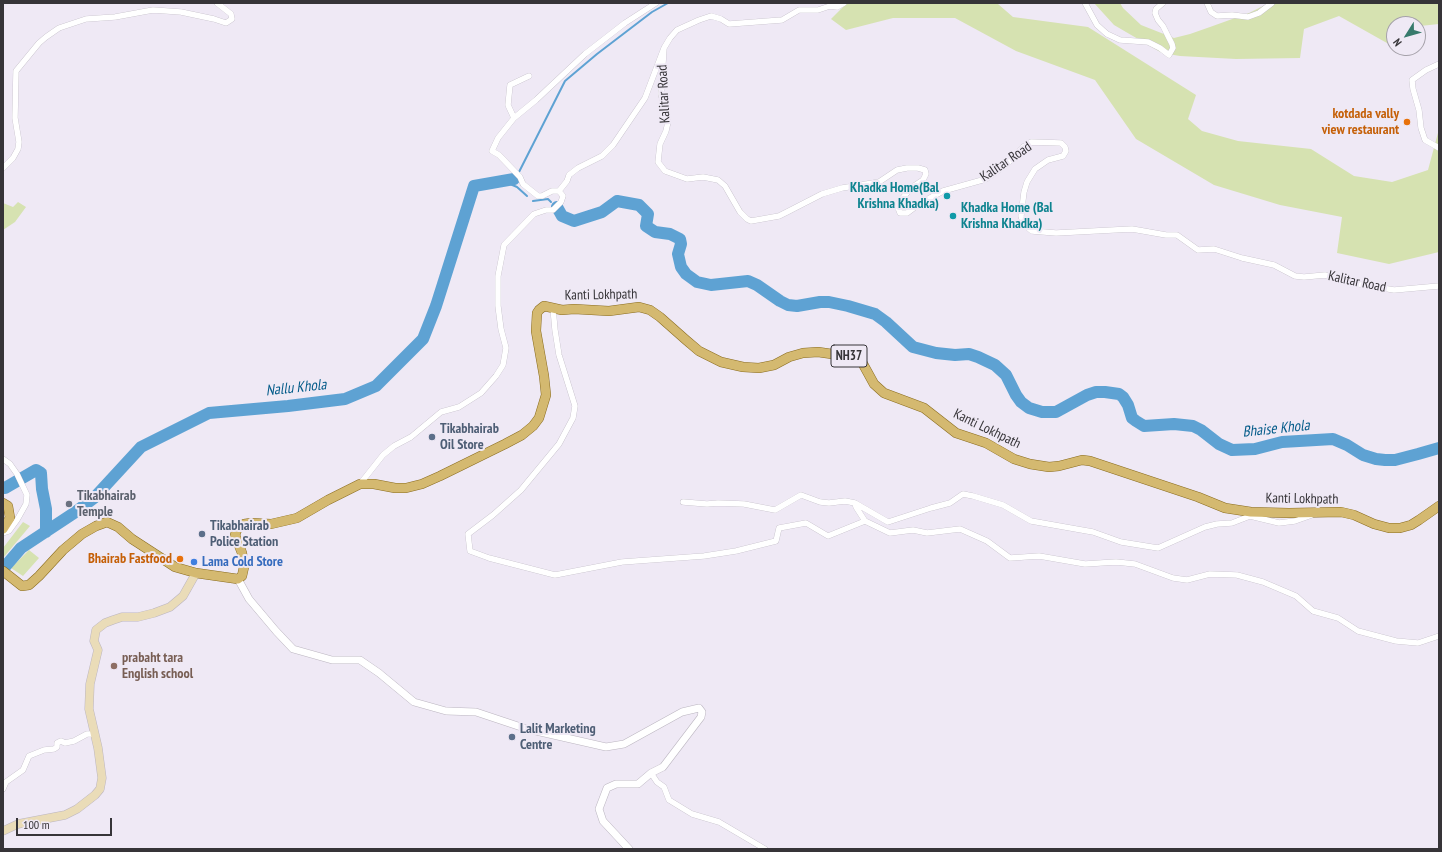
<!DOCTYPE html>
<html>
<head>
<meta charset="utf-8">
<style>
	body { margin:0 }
	#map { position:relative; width:1442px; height:852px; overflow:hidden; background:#efe9f5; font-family:"PT Sans Narrow",sans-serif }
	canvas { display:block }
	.frame { position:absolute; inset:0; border:4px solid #363438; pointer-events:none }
	.north { position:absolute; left:1386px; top:16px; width:40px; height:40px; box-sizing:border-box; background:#efe9f5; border:1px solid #a5a1a9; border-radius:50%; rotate:233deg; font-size:11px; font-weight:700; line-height:16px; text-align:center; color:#363438 }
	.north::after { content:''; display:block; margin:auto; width:14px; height:18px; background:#377a6c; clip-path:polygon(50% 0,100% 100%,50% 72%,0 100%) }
	.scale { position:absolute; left:16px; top:818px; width:96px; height:18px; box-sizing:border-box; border:2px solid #363438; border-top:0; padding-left:5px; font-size:12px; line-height:14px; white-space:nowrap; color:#363438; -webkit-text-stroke:3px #efe9f5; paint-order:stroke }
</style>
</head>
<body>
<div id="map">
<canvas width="1442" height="852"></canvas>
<div class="frame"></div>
<div class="north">N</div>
<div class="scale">100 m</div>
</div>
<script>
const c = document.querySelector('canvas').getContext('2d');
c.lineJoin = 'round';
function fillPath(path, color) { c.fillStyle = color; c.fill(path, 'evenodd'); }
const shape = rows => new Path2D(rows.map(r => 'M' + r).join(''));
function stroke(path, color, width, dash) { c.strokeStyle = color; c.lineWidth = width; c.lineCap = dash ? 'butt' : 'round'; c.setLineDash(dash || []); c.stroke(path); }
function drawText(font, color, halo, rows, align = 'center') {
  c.font = font + ' "PT Sans Narrow",sans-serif'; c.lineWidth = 4; c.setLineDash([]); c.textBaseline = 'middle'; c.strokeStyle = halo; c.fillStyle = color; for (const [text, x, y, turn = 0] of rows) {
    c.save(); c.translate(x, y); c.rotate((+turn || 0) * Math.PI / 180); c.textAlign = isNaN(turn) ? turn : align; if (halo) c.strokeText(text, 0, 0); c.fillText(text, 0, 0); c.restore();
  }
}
fillPath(shape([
	[847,3,993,3,998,4,1013,17,1088,27,1196,95,1188,119,1202,131,1238,141,1311,149,1354,176,1392,182,1428,170,1439,129,1439,252,1389,264,1337,253,1342,217,1280,205,1214,185,1136,139,1095,80,1016,51,955,18,893,18,846,30,831,19],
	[1094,3,1120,3,1123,8,1141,25,1174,38,1190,34,1210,27,1249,13,1269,3,1439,3,1439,24,1420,26,1418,27,1418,24,1394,24,1394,47,1339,16,1304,29,1300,58,1236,59,1180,56,1162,53,1114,25],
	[18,202,26,207,15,222,3,230,3,203,13,207],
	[23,522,30,526,3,558,3,548],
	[29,550,39,558,23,576,11,568]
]), '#d6e2b1');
stroke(shape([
	[519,172,565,81,597,54,652,12,668,3],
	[503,181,517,187,527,196],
	[533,201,548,199,551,202]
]), '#5ea2d3', 2);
stroke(shape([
	[557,207,562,216,574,221,602,212,617,201,639,205,648,214,646,226,655,232,670,234,680,239,681,244,678,254,681,267,686,274,697,282,711,285,748,281,757,285,780,301,788,305,797,306,820,302,829,302,848,306,875,314,886,322,913,347,936,353,955,355,969,354,978,357,995,365,1006,375,1016,395,1021,402,1029,408,1042,412,1056,412,1087,395,1096,392,1105,392,1119,394,1123,397,1128,405,1132,418,1136,421,1144,426,1174,424,1193,426,1201,430,1219,444,1232,450,1255,449,1282,442,1333,439,1347,445,1363,455,1376,459,1385,460,1395,460,1418,454,1439,448],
	[3,488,5,488,36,470,41,473,42,489,46,509,46,532],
	[3,569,21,548,74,513,94,498,141,447,209,413,288,406,345,399,376,386,423,339,436,306,474,186,514,179]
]), '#5ea2d3', 12);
const minor = shape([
	[656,3,625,23,585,54,536,100,514,118,498,138,492,151,499,155,520,177,523,184,538,196,542,196,552,191,559,191,567,181,569,175,578,168,602,156,613,145,645,98,664,48,670,38,677,30,699,20,711,16,721,19,729,24,782,20,799,10,818,10,830,6,837,7,844,3],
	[1085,3,1097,25,1107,34,1120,40,1148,42,1160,48,1169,55,1173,48,1172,44,1163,26,1158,20,1155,13,1156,9,1163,3],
	[1207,3,1211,12,1217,16,1232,15,1248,17,1259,13,1272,3],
	[664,48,661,94,668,122,666,131,660,144,658,162,665,171,687,179,703,177,718,180,725,186,740,212,747,219,751,221,779,216,787,212,822,194,842,188,879,182,897,170,907,168,918,168,925,170,926,174,923,180,911,188,897,205,900,213,907,213,919,204,943,191,986,179,1006,165,1023,147,1031,142,1061,143,1065,147,1066,151,1063,156,1048,160,1035,169,1027,182,1024,192,1021,216,1023,222,1027,227,1032,231,1056,233,1132,229,1166,235,1177,235,1198,250,1214,249,1242,258,1274,265,1295,276,1304,277,1325,275,1359,284,1394,290,1439,286],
	[1439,64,1426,70,1412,80,1413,89,1419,110,1421,128,1425,140,1439,148],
	[514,118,508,105,510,85,529,76],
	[3,168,13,158,18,149,19,142,15,118,16,71,39,43,46,37,59,28,86,19,115,17,153,10,181,12,214,19,226,23,232,19,231,14,217,3],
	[553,308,555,330,559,355,575,406,573,418,559,444,521,490,493,515,468,534,470,551,489,558,555,575,622,562,704,556,736,551,776,541,779,528,806,523,828,536,865,521,890,533,913,530,927,533,960,529,987,541,1010,558,1039,556,1085,564,1116,562,1135,564,1173,578,1187,580,1210,574,1237,575,1263,582,1296,596,1313,611,1338,618,1358,631,1396,641,1418,643,1439,636],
	[3,459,10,464,17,474,27,495,26,504,17,520,9,531,3,533],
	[360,484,383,455,394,446,411,437,441,412,459,407,481,393,496,376,503,365,506,348,501,329,498,306,498,276,504,245,534,214,546,210,553,210,561,202,563,196,559,191],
	[683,502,707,504,718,503,744,504,775,510,801,495,820,502,829,503,845,501,855,503,888,522,931,508,950,503,963,494,973,496,1003,505,1031,521,1093,532,1121,542,1158,548,1205,527,1217,524,1232,523,1250,516,1279,523,1295,521,1312,515],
	[855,503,856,507,865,521],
	[651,773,657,782,664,787,669,800,692,814,719,822,765,849],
	[3,789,6,782,23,770,29,756,44,750,54,749,57,747,57,743,61,741,65,743,74,741,87,734,95,734]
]);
const tertiary = shape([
	[238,579,249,599,276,631,293,649,332,660,360,660,379,673,414,702,446,711,476,712,527,729,606,747,624,744,682,712,699,708,702,712,701,717,663,767,651,773,638,784,616,784,607,788,599,809,603,821,629,849]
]);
const secondary = shape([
	[3,831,18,824,65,815,77,809,95,795,100,789,102,778,98,748,89,709,90,684,98,650,94,641,96,630,105,623,113,620,122,617,138,617,154,613,170,607,183,596,196,573]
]);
const primary = shape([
	[3,503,8,506,10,518,3,529],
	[3,571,22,586,29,585,39,576,63,550,82,534,96,526,107,522,118,527,132,539,175,567,196,573,238,579,242,576,244,567,242,553,235,535,238,527,244,524,251,523,271,524,297,518,328,500,360,484,374,484,395,488,406,488,422,484,440,476,505,444,522,435,533,426,539,418,546,395,544,376,536,331,537,313,539,310,544,306,562,310,574,309,609,311,639,307,650,310,660,317,686,340,699,351,721,362,743,367,759,368,774,365,789,357,803,353,818,352,853,357,858,359,863,364,874,384,884,393,924,408,956,433,986,443,1014,459,1030,464,1049,467,1059,466,1082,460,1090,461,1198,497,1225,508,1251,512,1289,513,1341,512,1354,515,1374,524,1389,528,1400,528,1411,525,1419,520,1439,506]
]);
stroke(minor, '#bbb5c0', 6);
stroke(tertiary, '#bbb5c0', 8);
stroke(secondary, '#bbb5c0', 9);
stroke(primary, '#8a6c1f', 10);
stroke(minor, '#fff', 5.5);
stroke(tertiary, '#fff', 7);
stroke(secondary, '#eadcb8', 8);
stroke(primary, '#d4b970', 9);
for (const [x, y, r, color] of [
	[1407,122,4,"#e8710a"],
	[947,196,4,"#0f9aa8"],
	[953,216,4,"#0f9aa8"],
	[432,437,4,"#5c6f8a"],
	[69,504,4,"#6b7280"],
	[202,534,4,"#5c6f8a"],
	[180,559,4,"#e8710a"],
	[194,562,4,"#3f7fe0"],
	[114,666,4,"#8d6e63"],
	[512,737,4,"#5c6f8a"]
]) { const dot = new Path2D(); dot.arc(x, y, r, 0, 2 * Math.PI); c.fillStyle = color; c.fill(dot); stroke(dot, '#efe9f5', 1.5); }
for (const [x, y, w] of [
	[849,356,36]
]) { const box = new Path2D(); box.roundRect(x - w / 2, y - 11, w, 22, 3); c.fillStyle = '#efe9f5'; c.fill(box); stroke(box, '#363438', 1); }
drawText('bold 13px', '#363438', null, [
	["NH37",849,356]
]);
drawText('14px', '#363438', '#efe9f5', [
	["Kalitar Road",664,94,-93],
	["Kalitar Road",1006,162,-34],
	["Kalitar Road",1357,282,12],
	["Kanti Lokhpath",601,295,-1],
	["Kanti Lokhpath",987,429,26],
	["Kanti Lokhpath",1302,499,1]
]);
drawText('bold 14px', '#c56008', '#efe9f5', [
	["kotdada vally",1399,114],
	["view restaurant",1399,130],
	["Bhairab Fastfood",172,559]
], 'right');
drawText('bold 14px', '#0d838f', '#efe9f5', [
	["Khadka Home(Bal",939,188],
	["Krishna Khadka)",939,204],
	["Khadka Home (Bal",961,208,"left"],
	["Krishna Khadka)",961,224,"left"]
], 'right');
drawText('bold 14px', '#4e5e75', '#efe9f5', [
	["Tikabhairab",440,429],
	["Oil Store",440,445],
	["Tikabhairab",210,526],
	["Police Station",210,542],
	["Lalit Marketing",520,729],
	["Centre",520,745]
], 'left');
drawText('bold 14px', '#5b616d', '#efe9f5', [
	["Tikabhairab",77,496],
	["Temple",77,512]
], 'left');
drawText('bold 14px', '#366cbe', '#efe9f5', [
	["Lama Cold Store",202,562]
], 'left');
drawText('bold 14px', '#785e54', '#efe9f5', [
	["prabaht tara",122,658],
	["English school",122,674]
], 'left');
drawText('italic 15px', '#035b89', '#efe9f5', [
	["Nallu Khola",296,388,-6],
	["Bhaise Khola",1276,429,-6]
]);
</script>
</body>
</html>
